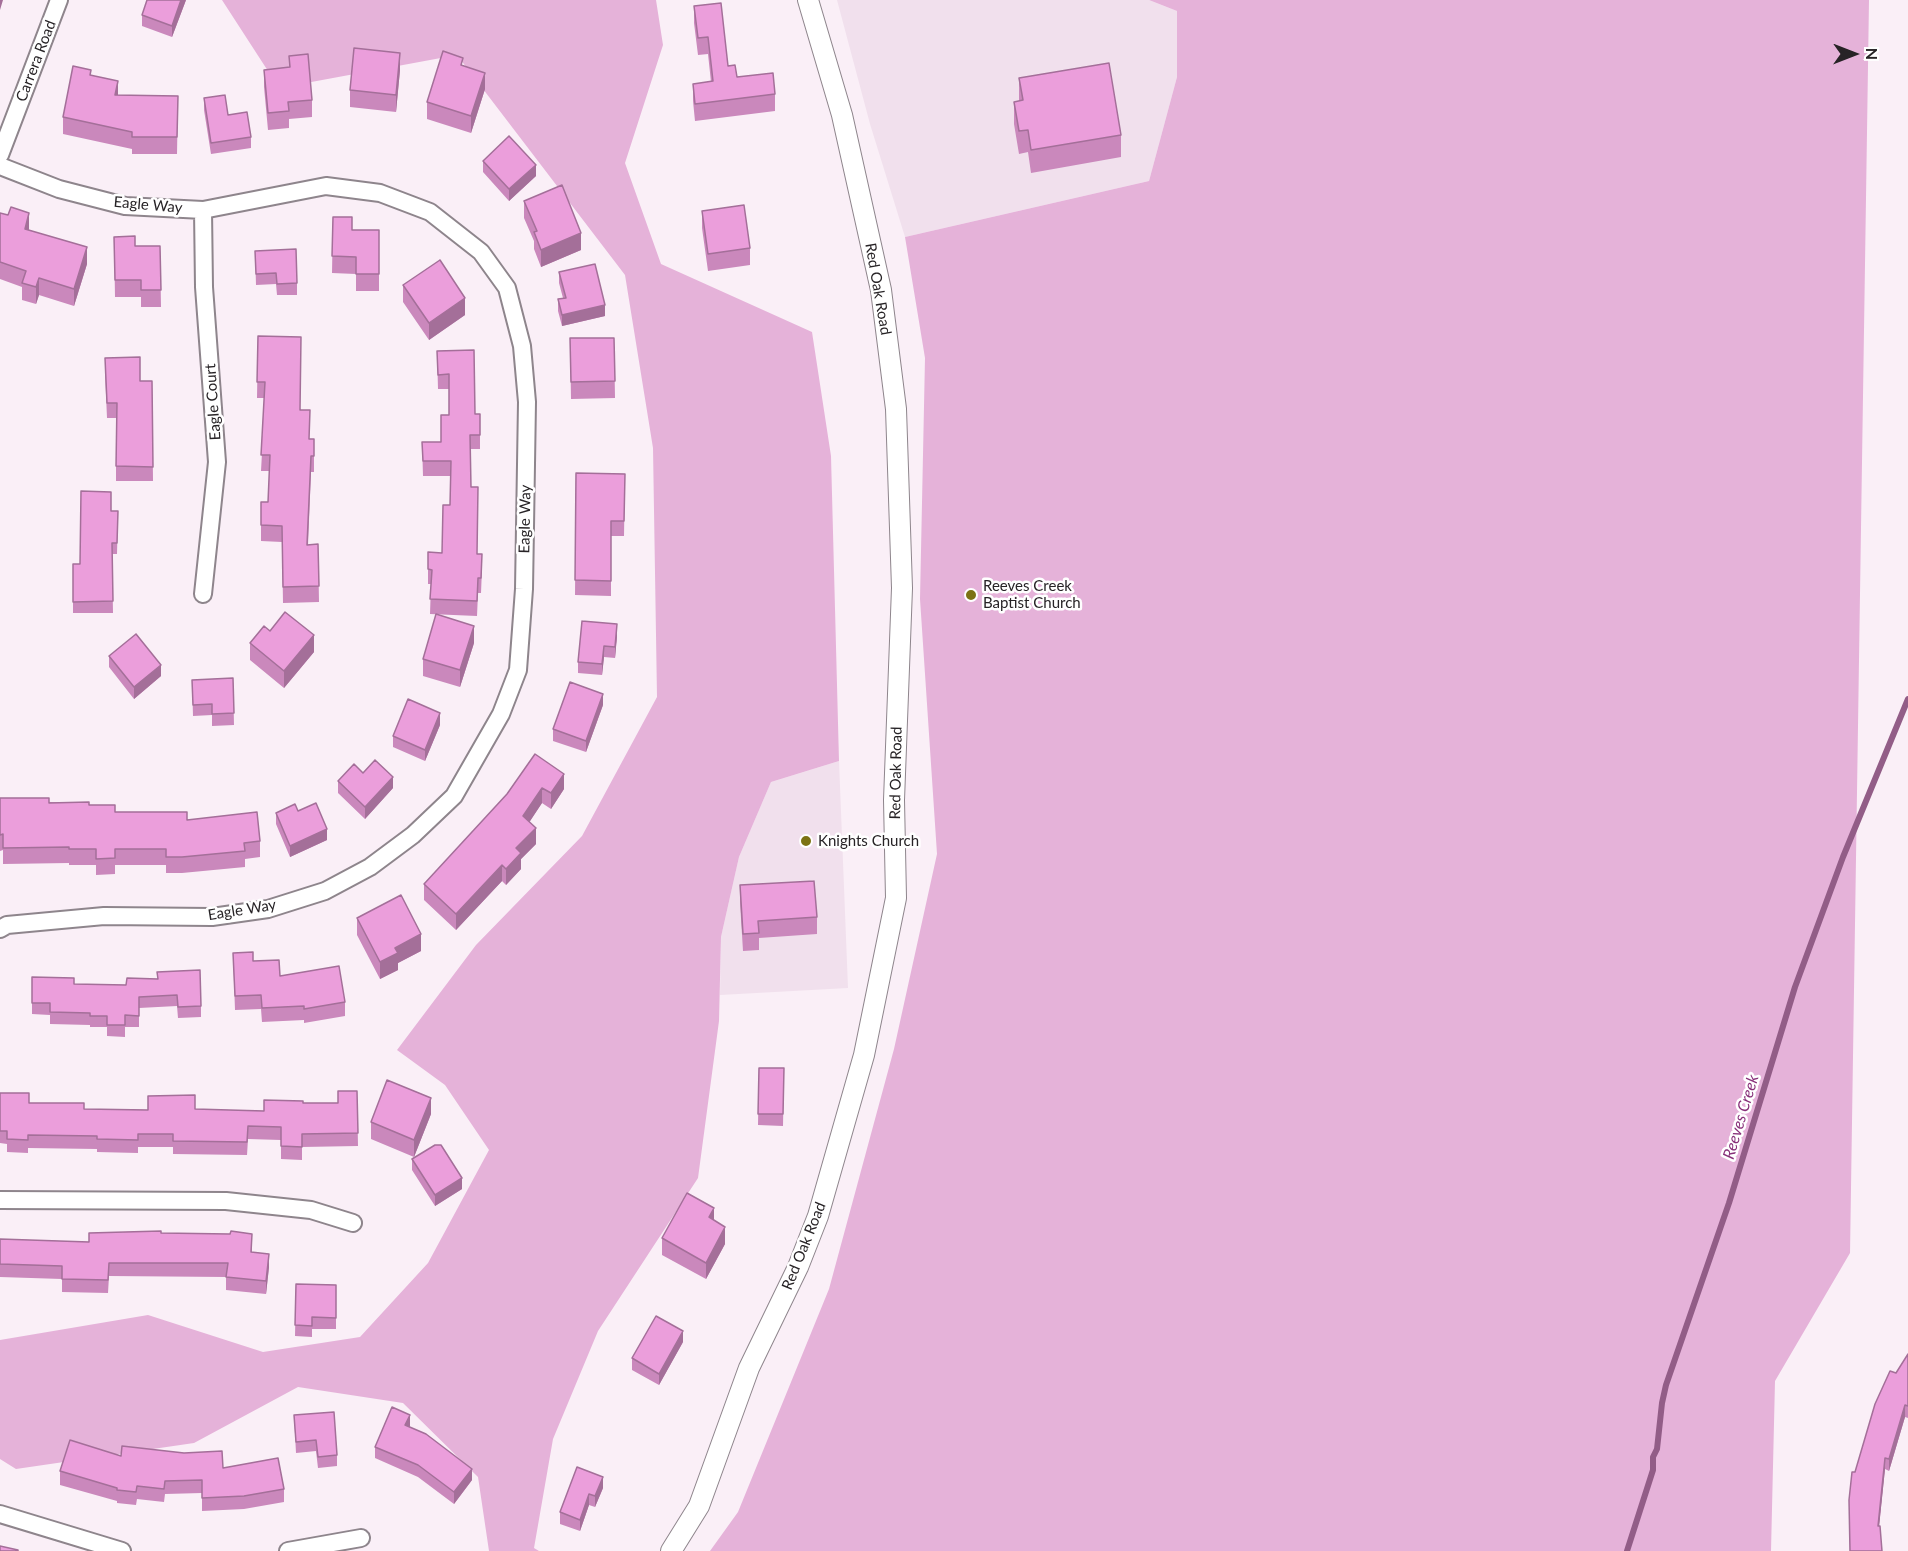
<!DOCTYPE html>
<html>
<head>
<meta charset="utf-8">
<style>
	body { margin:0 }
	#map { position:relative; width:1908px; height:1551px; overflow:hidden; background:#faeff7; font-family:Lato,sans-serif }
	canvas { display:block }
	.north { position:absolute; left:1824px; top:24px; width:60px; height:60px; -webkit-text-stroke:4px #fff; paint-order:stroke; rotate:90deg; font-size:16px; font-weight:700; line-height:24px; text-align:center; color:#272326 }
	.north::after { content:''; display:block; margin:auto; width:21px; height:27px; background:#272326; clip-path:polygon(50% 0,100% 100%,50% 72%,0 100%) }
</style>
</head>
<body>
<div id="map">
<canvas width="1908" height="1551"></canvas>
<div class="north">N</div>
</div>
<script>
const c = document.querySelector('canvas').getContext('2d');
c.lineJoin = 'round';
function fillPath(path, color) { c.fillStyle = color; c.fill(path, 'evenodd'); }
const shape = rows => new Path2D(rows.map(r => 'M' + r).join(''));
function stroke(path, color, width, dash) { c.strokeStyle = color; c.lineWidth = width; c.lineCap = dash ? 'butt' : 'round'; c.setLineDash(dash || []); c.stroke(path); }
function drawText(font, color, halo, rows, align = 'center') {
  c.font = font + ' Lato,sans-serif'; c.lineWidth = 5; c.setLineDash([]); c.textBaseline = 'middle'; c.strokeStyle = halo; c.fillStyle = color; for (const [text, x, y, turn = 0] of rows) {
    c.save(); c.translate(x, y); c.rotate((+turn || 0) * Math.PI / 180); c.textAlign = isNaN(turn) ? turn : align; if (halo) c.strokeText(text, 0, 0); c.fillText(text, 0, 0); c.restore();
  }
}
fillPath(shape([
	[837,0,1149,0,1177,11,1177,77,1149,181,905,237,870,124],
	[839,761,848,988,720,995,721,937,739,857,771,782]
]), '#f1e0ed');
fillPath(shape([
	[222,0,656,0,663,45,625,163,661,264,812,332,831,456,839,761,771,782,739,857,721,937,719,1021,698,1178,598,1331,553,1439,534,1548,539,1551,489,1551,478,1477,403,1403,298,1387,194,1443,16,1469,0,1459,0,1340,148,1315,263,1352,360,1337,428,1263,489,1150,445,1085,397,1050,476,945,582,836,657,697,653,448,625,275,457,55,279,88],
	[1149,0,1869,0,1850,1253,1775,1381,1771,1551,710,1551,738,1512,829,1289,894,1049,937,854,920,599,925,358,905,237,1149,181,1177,77,1177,11]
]), '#e5b2d9');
stroke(shape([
	[1627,1551,1653,1470,1653,1457,1657,1449,1662,1403,1666,1385,1729,1203,1795,987,1843,857,1908,699]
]), '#925d87', 6);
const minor = shape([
	[0,155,59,0],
	[0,166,59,189,125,206,203,210,326,186,380,193,430,212,481,252,507,288,522,346,527,402,524,589,518,670,501,714,454,796,413,835,370,867,325,891,268,909,212,917,104,916,7,925,0,929],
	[203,210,204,287,217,462,203,594],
	[0,1200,226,1201,311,1210,353,1223],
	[0,1514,122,1551],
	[288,1551,361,1538]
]);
const tertiary = shape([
	[671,1551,699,1506,749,1368,798,1267,818,1216,864,1055,896,898,894,800,902,588,896,409,881,290,842,115,808,0]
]);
stroke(minor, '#8e858c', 20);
stroke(tertiary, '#8e858c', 22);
stroke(minor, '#fff', 16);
stroke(tertiary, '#fff', 20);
fillPath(shape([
	[186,0,172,37,142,26,142,15],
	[694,6,728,66,737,77,775,94,775,111,695,121,693,101,693,84,711,82,708,54,698,55,694,23],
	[289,56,312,100,312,117,289,119,289,128,268,130,264,87,264,70,289,67],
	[463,65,485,89,471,133,427,119,427,102],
	[400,70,396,112,350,107,350,90],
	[91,75,118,95,178,96,177,154,132,154,132,149,63,134,63,117],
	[1019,78,1121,135,1121,157,1031,173,1028,152,1019,154,1014,124,1014,102,1019,101],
	[204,98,228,115,251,137,251,148,211,154,204,110],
	[483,161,536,176,509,201,483,172],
	[524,201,581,250,541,267,534,249,534,241,524,218],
	[702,211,750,248,750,265,708,271,702,228],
	[0,213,87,264,74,306,39,295,36,304,22,300,22,287,0,279],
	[333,217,352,230,379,230,379,291,356,291,356,274,332,273],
	[114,237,135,246,160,246,161,307,141,307,141,297,115,297],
	[255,251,297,283,297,295,277,295,276,284,256,285],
	[559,272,605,316,562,326,558,311,558,299,563,298,559,283],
	[403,285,465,315,429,340,403,302],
	[258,336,301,410,309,439,314,439,314,472,311,472,308,545,318,544,319,602,283,603,282,542,261,541,261,525,268,502,270,471,261,471,265,398,257,398],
	[570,338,614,338,615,398,571,399],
	[437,351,475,414,480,414,480,449,470,449,471,487,477,554,482,569,481,593,478,593,477,616,430,614,431,584,428,584,428,569,442,553,450,505,451,476,423,476,422,442,441,442,449,415,449,389,438,389],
	[105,372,140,381,152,381,153,481,116,481,116,418,107,418],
	[576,473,625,474,624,536,611,536,611,596,575,595],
	[111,511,118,511,117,554,112,554,113,613,73,613,73,564,80,564],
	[270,631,314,652,284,688,250,660,250,643],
	[617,636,615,658,604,657,602,675,578,673,578,662],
	[474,643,460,687,423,676,423,659],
	[109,656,161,676,134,699,109,667],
	[233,678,234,725,212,726,212,715,193,716,192,680],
	[603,705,586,752,553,741,553,729],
	[440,725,425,761,393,747,393,736],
	[535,754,564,789,551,809,542,803,529,822,536,844,521,859,521,869,506,885,502,881,456,930,424,900,424,884,507,794],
	[363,773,393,788,365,819,338,793,338,781],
	[0,798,89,805,115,812,187,820,260,841,260,857,245,859,245,867,182,873,166,873,166,865,115,865,115,874,96,875,96,865,69,865,69,863,3,864,3,850,0,851],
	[298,811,327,840,290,857,276,824,276,813],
	[740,885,817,917,817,934,759,938,759,950,743,951,740,902],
	[357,918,421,951,398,963,398,970,380,979,357,935],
	[233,953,253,961,280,976,345,1002,345,1016,304,1023,304,1020,262,1022,261,1009,235,1010],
	[32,977,74,984,126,985,157,979,201,1006,201,1017,178,1018,177,1006,139,1008,139,1027,125,1027,125,1037,107,1036,107,1027,90,1027,90,1025,50,1024,50,1015,32,1014],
	[759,1068,784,1068,783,1126,758,1125],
	[357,1091,358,1146,302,1147,302,1160,281,1159,281,1140,248,1139,247,1155,173,1154,173,1147,138,1147,138,1153,97,1152,97,1149,28,1148,28,1153,7,1152,7,1144,0,1143,0,1093,29,1103,84,1109,148,1110,195,1109,264,1111,303,1103,338,1103],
	[431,1114,414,1157,371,1139,371,1122],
	[412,1159,462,1189,435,1206,412,1170],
	[714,1221,725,1244,706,1279,662,1255,662,1238],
	[161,1233,252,1247,252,1252,269,1267,266,1294,226,1290,226,1277,109,1276,108,1293,62,1292,62,1279,0,1277,0,1239,89,1242],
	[296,1284,336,1285,336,1329,312,1329,312,1337,295,1336],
	[683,1342,659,1385,632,1370,632,1358],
	[1908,1354,1908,1418,1905,1417,1889,1471,1885,1469,1879,1526,1882,1551,1855,1472,1896,1373],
	[294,1415,337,1455,337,1466,318,1468,316,1451,296,1453],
	[410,1426,409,1427,472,1480,454,1504,418,1477,375,1458,375,1447],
	[121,1456,223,1468,284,1489,284,1502,244,1509,202,1511,202,1493,165,1494,164,1502,137,1499,136,1505,117,1503,117,1501,60,1485,60,1471],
	[577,1467,603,1488,595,1507,589,1505,580,1531,560,1524,560,1512]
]), '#ca88bc');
fillPath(shape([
	[0,0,3,0,0,10],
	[181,0,186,0,172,37,172,26],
	[400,53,400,70,396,112,396,95],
	[485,73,485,89,471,133,471,116],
	[118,81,118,98,115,95],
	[536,165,536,176,509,201,509,189],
	[29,213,29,230,25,229],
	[581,233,581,250,541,267,541,250],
	[87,247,87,264,74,306,74,289],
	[39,278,39,295,36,304,36,287],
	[465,298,465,315,429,340,429,323],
	[605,305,605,316,562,326,562,315],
	[617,624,617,636,615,658,615,647],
	[474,626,474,643,460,687,460,670],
	[314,635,314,652,284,688,284,671],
	[604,646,604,657,602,675,602,664],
	[161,665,161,676,134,699,134,687],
	[603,694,603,705,586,752,586,741],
	[440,713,440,725,425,761,425,750],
	[564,774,564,789,551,809,551,793],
	[393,777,393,788,365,819,365,807],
	[542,788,542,803,523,832,523,816],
	[536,828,536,844,521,859,521,869,506,885,506,869,516,848],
	[327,829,327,840,290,857,290,846],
	[502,865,502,881,456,930,456,914],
	[421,934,421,951,398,963,398,970,380,979,380,962,395,948],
	[431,1098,431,1114,414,1157,414,1140],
	[462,1178,462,1189,435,1206,435,1195],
	[714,1208,714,1225,709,1217],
	[725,1227,725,1244,706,1279,706,1263],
	[269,1254,269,1267,266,1294,266,1281],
	[683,1331,683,1342,659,1385,659,1374],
	[1905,1405,1905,1417,1889,1471,1889,1459],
	[410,1415,410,1426,405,1436,405,1425],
	[1885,1458,1885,1469,1878,1537,1878,1526],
	[472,1469,472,1480,454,1504,454,1492],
	[603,1477,603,1488,595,1507,595,1496],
	[589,1494,589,1505,580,1531,580,1520]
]), '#a46f99');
const building = shape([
	[147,0,181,0,172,26,142,15,147,0],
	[721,3,728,66,735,65,737,77,773,73,775,94,695,104,693,84,713,81,708,37,698,38,694,6,721,3],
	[354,48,400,53,396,95,350,90,354,48],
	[443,51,463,58,461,65,485,73,471,116,427,102,443,51],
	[308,54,312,100,288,102,289,111,268,113,264,70,290,67,289,56,308,54],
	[1109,63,1121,135,1031,150,1028,130,1019,131,1014,102,1023,100,1019,78,1109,63],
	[73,66,91,70,90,75,118,81,115,95,178,96,177,137,132,137,132,132,63,117,73,66],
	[225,95,228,115,247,112,251,137,211,143,204,98,225,95],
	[509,136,536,165,509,189,483,161,509,136],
	[562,185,581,233,541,250,534,232,537,231,524,201,562,185],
	[744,205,750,248,708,254,702,211,744,205],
	[11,207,29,213,25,229,87,247,74,289,39,278,36,287,22,283,26,271,0,262,0,213,8,215,11,207],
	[333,217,352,217,352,230,379,230,379,274,356,274,356,257,332,256,333,217],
	[135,236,135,246,160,246,161,290,141,290,141,280,115,280,114,237,135,236],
	[296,249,297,283,277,284,276,273,256,274,255,251,296,249],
	[440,260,465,298,429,323,403,285,440,260],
	[595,264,605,305,562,315,558,299,566,298,559,272,595,264],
	[258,336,301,337,300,410,310,410,309,439,314,439,314,456,311,456,307,545,318,544,319,586,283,587,282,526,261,525,261,502,268,502,270,455,261,455,265,382,257,382,258,336],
	[570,338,614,338,615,381,571,382,570,338],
	[474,350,475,414,480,414,480,435,470,435,471,487,478,487,477,554,482,554,481,578,478,578,477,601,430,599,432,570,428,569,428,552,442,553,443,505,450,505,451,461,423,461,422,442,441,442,441,415,449,415,449,374,438,375,437,351,474,350],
	[140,357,140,381,152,381,153,467,116,466,117,403,107,403,105,358,140,357],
	[576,473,625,474,624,521,611,521,611,581,575,580,576,473],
	[81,491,111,492,111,511,118,511,117,543,112,543,113,601,73,602,73,564,80,564,81,491],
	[285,612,314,635,284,671,250,643,264,626,270,631,285,612],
	[436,614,474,626,460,670,423,659,436,614],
	[582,621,617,624,615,647,604,646,602,664,578,662,582,621],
	[136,634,161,665,134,687,109,656,136,634],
	[233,678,234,713,212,714,212,704,193,705,192,680,233,678],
	[570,682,603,694,586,741,553,729,570,682],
	[408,699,440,713,425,750,393,736,408,699],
	[535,754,564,774,551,793,542,788,523,816,536,828,516,848,521,853,506,869,502,865,456,914,424,884,507,794,535,754],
	[375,760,393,777,365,807,338,781,354,764,363,773,375,760],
	[0,798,49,798,49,803,89,802,89,805,115,805,115,812,187,812,187,820,257,812,260,841,244,843,245,851,182,857,166,857,166,849,115,849,115,858,96,859,96,849,69,849,69,847,3,848,3,834,0,835,0,798],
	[316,803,327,829,290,846,276,813,295,804,298,811,316,803],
	[814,881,817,917,758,921,759,933,743,934,740,885,814,881],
	[401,895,421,934,395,948,398,953,380,962,357,918,401,895],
	[253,952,253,961,279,960,280,976,339,966,345,1002,304,1009,304,1006,262,1008,261,995,235,996,233,953,253,952],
	[200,970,201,1006,178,1007,177,995,139,997,139,1016,125,1015,125,1025,107,1025,107,1016,90,1016,90,1013,50,1012,50,1003,32,1003,32,977,74,978,74,984,126,985,127,978,158,979,157,972,200,970],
	[759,1068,784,1068,783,1114,758,1114,759,1068],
	[387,1080,431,1098,414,1140,371,1122,387,1080],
	[338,1091,357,1091,358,1133,302,1134,302,1147,281,1146,281,1127,248,1126,247,1142,173,1141,173,1134,138,1134,138,1140,97,1139,97,1136,28,1135,28,1140,7,1139,7,1131,0,1131,0,1093,29,1093,29,1103,84,1103,84,1109,148,1110,148,1096,195,1095,195,1109,264,1111,264,1100,303,1101,303,1103,338,1103,338,1091],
	[435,1145,441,1145,462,1178,435,1195,412,1159,435,1145],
	[687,1193,714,1208,709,1217,725,1227,706,1263,662,1238,687,1193],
	[161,1231,161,1233,230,1234,231,1231,252,1234,251,1252,269,1254,266,1281,226,1277,228,1263,109,1263,108,1280,62,1279,62,1266,0,1264,0,1239,89,1242,89,1233,161,1231],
	[296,1284,336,1285,336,1318,312,1317,312,1326,295,1325,296,1284],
	[656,1316,683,1331,659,1374,632,1358,656,1316],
	[1908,1354,1908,1406,1905,1405,1889,1459,1885,1458,1878,1526,1880,1526,1882,1551,1850,1551,1849,1500,1852,1472,1855,1472,1875,1404,1890,1371,1896,1373,1908,1354],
	[392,1407,410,1415,405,1425,426,1434,472,1469,454,1492,418,1465,375,1447,392,1407],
	[334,1412,337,1455,318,1457,316,1440,296,1442,294,1415,334,1412],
	[70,1440,121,1456,122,1446,184,1453,222,1451,223,1468,278,1458,284,1489,244,1496,202,1498,202,1480,165,1481,164,1489,137,1486,136,1492,117,1490,117,1488,60,1471,70,1440],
	[577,1467,603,1477,595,1496,589,1494,580,1520,560,1512,577,1467],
	[0,1546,18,1550,18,1551,0,1551,0,1546]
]);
fillPath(building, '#eb9edb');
stroke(building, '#a46f99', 1.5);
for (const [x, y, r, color] of [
	[971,595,6,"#7c7213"],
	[806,841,6,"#7c7213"]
]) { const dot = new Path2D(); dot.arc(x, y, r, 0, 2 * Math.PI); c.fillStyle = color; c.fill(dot); stroke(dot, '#fff', 2); }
drawText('15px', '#272326', '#fff', [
	["Carrera Road",36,61,-69],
	["Eagle Way",148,205,5],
	["Red Oak Road",878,289,80],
	["Eagle Court",213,402,-94],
	["Eagle Way",525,519,-89],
	["Red Oak Road",896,773,-89],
	["Eagle Way",242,910,-9],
	["Red Oak Road",804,1246,-68]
]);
drawText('15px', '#272326', '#fff', [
	["Reeves Creek",983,586],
	["Baptist Church",983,603],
	["Knights Church",818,841]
], 'left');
drawText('italic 16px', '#872f79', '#fff', [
	["Reeves Creek",1741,1117,-73]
]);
</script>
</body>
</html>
